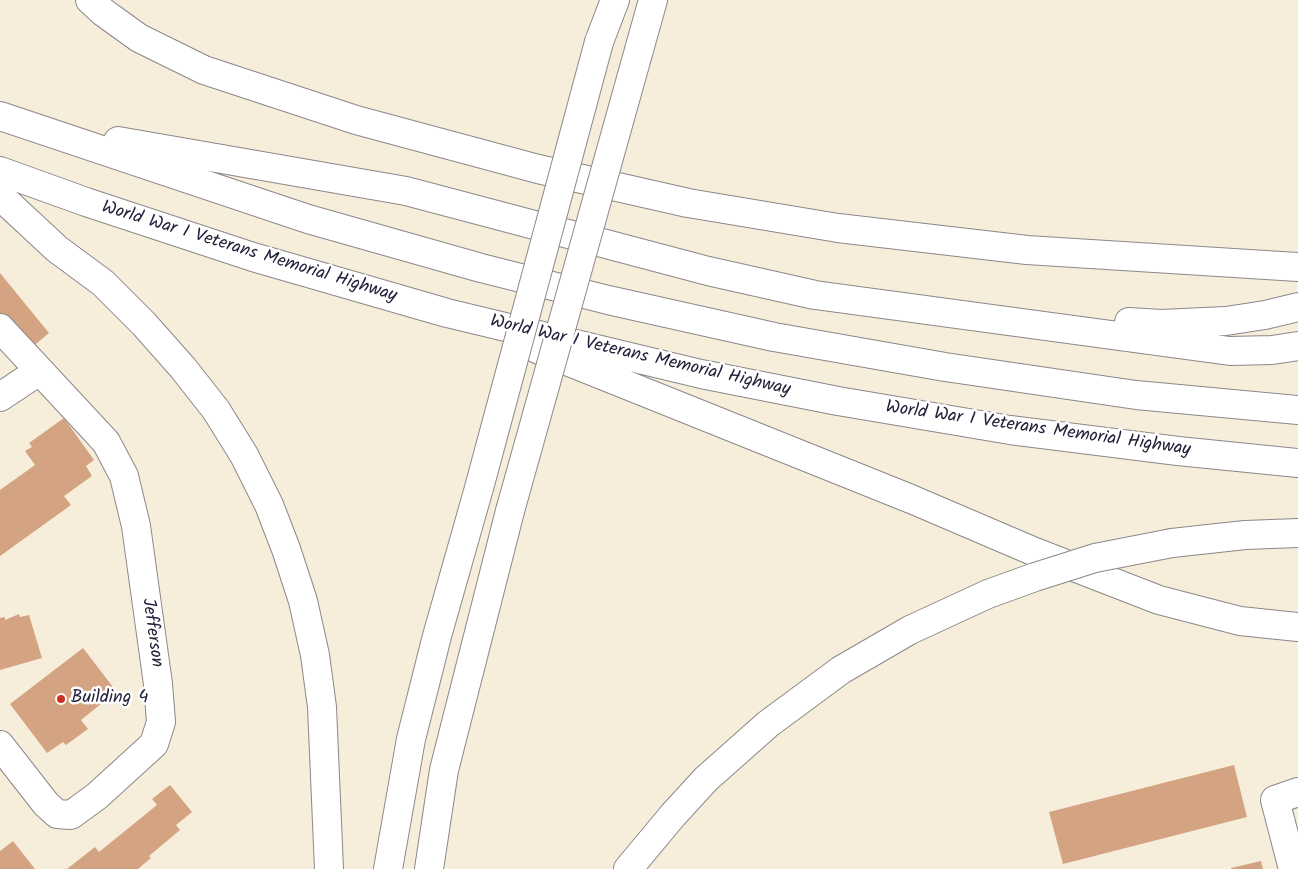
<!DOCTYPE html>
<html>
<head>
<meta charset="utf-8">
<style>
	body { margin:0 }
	canvas { display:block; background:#f6edda }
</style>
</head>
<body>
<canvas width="1298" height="869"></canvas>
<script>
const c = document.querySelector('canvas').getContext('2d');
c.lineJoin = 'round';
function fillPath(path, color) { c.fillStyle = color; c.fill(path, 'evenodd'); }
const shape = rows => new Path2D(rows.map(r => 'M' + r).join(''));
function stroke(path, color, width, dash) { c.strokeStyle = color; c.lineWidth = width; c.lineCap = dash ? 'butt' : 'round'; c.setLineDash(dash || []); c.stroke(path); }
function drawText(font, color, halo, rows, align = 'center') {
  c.font = font + ' Kalam,sans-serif'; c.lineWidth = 5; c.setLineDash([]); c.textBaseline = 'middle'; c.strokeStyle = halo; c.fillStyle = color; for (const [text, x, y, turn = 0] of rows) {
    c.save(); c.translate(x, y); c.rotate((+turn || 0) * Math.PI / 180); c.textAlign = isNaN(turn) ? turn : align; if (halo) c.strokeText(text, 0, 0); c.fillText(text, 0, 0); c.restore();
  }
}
fillPath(shape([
	[0,273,49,333,31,348,0,315],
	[64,418,94,460,86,466,92,476,64,496,71,505,0,556,0,490,35,465,25,451,32,447,29,443],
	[19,614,20,617,29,615,42,658,0,670,0,618,5,617,5,620],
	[83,648,113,687,105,693,108,697,101,701,102,703,81,720,88,729,66,745,63,742,47,753,10,704],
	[1234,765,1247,817,1063,864,1049,812],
	[170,785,192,812,176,825,180,830,149,856,151,858,138,869,67,869,95,847,99,852,157,805,152,799],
	[13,841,35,869,0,869,0,851],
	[1261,861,1263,869,1231,869,1231,868]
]), '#d4a382');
const minor = shape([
	[0,328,106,442,124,476,136,526,158,684,161,722,154,744,97,796,71,815,57,814,46,804,0,745],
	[0,397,39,371],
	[1293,869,1275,800,1298,792]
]);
const highway = shape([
	[90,0,103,12,139,38,204,70,356,120,538,169,688,203,838,228,1027,250,1298,267],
	[599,42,615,0],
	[639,50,653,0],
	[0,116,308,219,481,268,608,300,774,337,945,367,1136,395,1298,410],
	[118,141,406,191,708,271,815,295,1230,351,1272,350,1298,346],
	[0,171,86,202,253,257,447,313,701,374,838,401,1010,430,1178,451,1298,463],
	[0,196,57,249,103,283,144,324,183,368,216,410,244,455,269,505,286,549,303,601,315,655,322,707,329,869],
	[1129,322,1161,324,1226,321,1265,315,1298,307],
	[537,349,911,499,1035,552,1159,600,1240,621,1298,627],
	[1172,543,1245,535,1298,533],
	[388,869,411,739,437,636,479,488],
	[429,869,444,770,510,511],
	[628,869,673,815,706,779,768,724,841,670,910,630,988,594]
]);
stroke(minor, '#8c888a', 30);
stroke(highway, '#8c888a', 30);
stroke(minor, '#fff', 28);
stroke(highway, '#fff', 28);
const highwayBridge = shape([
	[479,488,599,42],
	[510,511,639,50],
	[988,594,1035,577,1095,558,1172,543]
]);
stroke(highwayBridge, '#8c888a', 30, []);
stroke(highwayBridge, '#fff', 28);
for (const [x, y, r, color] of [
	[61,699,5,"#c8321e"]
]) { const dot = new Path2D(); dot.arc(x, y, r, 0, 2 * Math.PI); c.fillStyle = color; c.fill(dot); stroke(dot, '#fff', 2); }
drawText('18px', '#22223b', '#fff', [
	["World War I Veterans Memorial Highway",249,253,17],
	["World War I Veterans Memorial Highway",640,357,13],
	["World War I Veterans Memorial Highway",1038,430,8],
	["Jefferson",151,633,82]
]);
drawText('18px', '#22223b', '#fff', [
	["Building 4",71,699]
], 'left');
</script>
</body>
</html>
